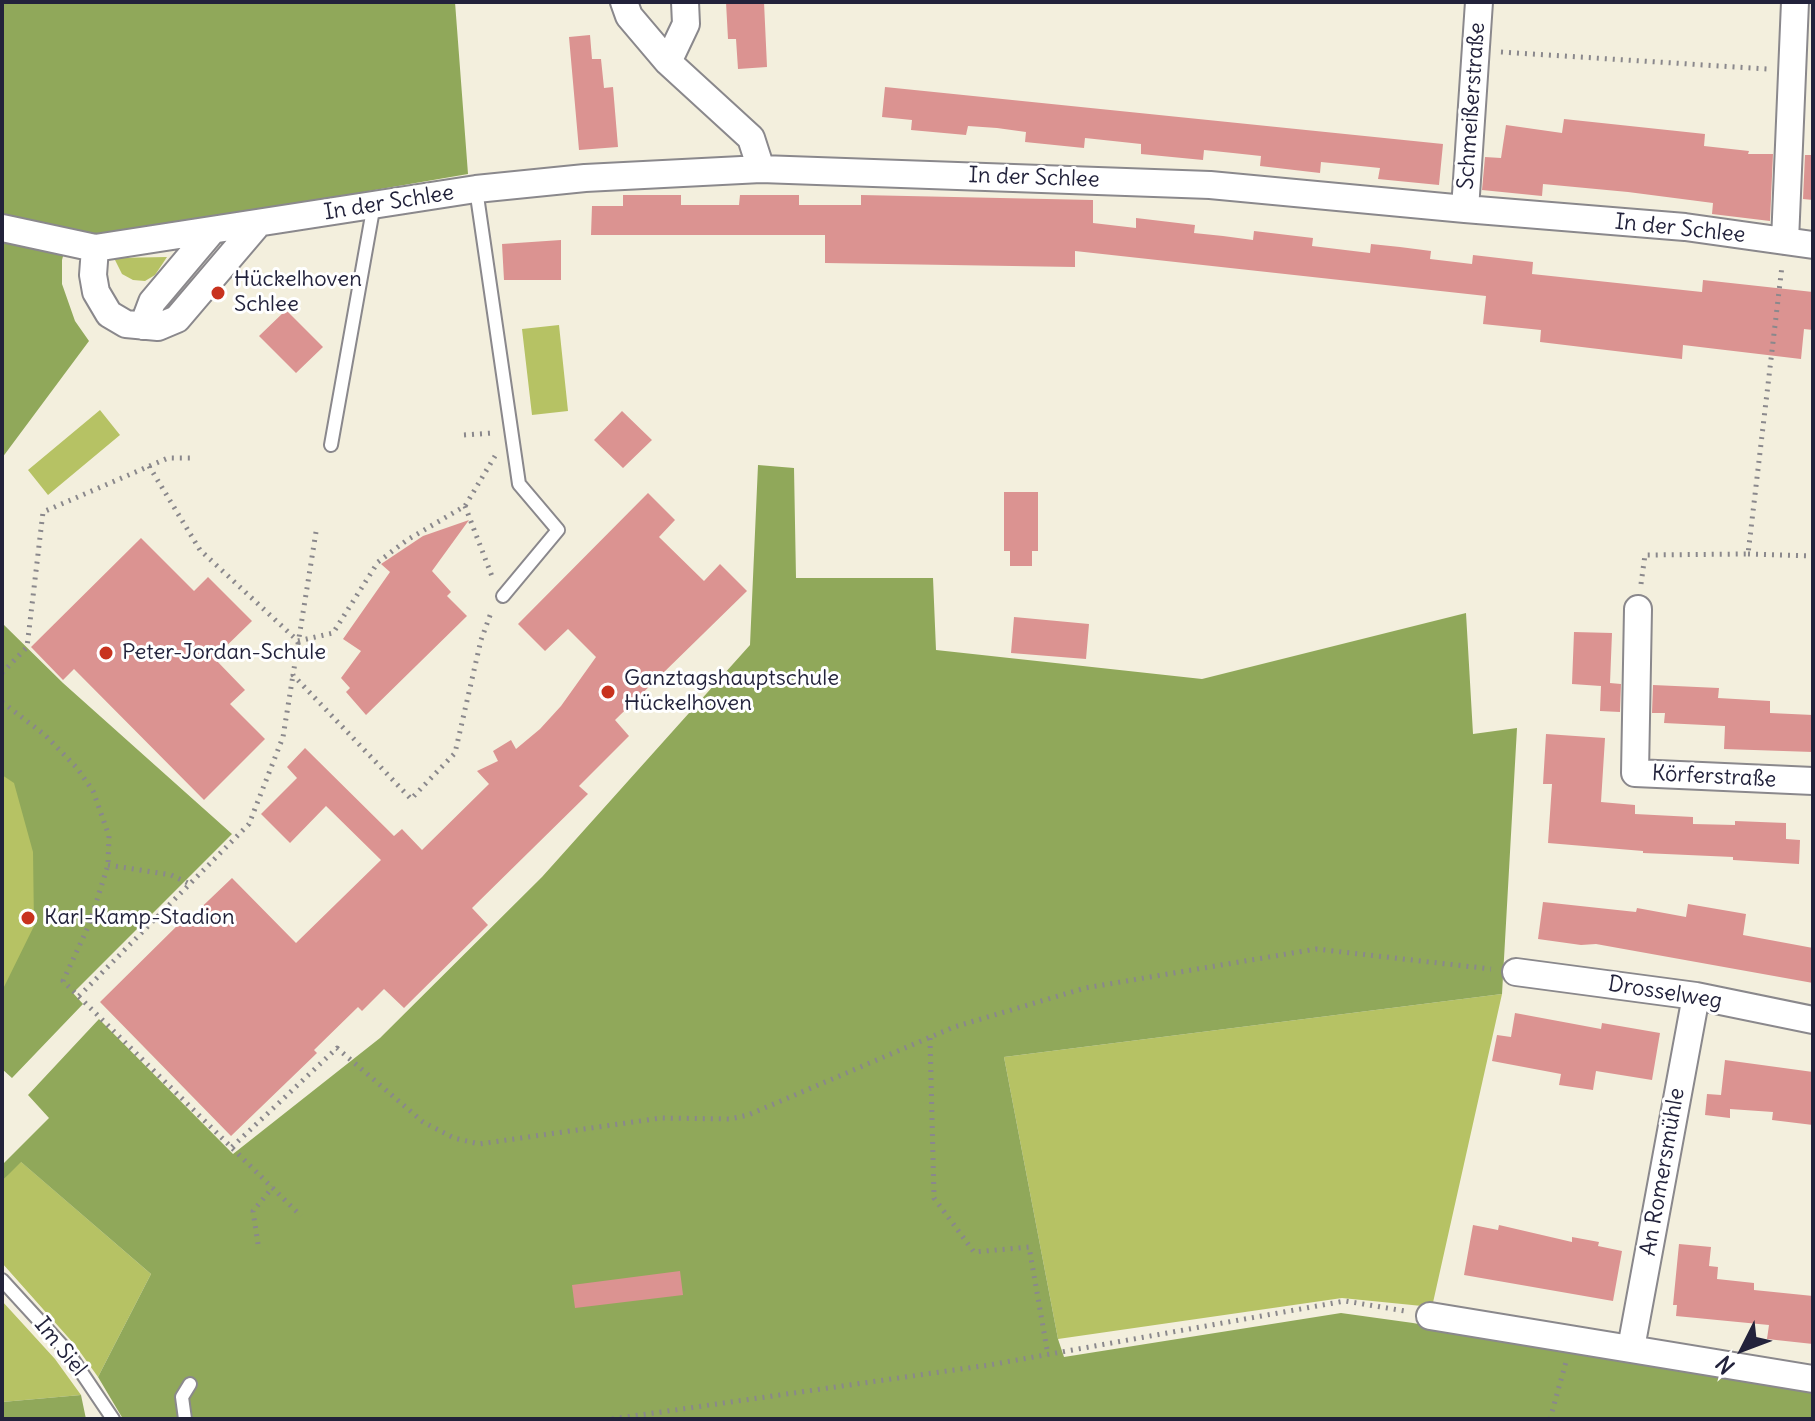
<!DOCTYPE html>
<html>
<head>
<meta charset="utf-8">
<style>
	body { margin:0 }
	#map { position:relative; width:1815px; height:1421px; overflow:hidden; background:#f3efdd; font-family:Delius,sans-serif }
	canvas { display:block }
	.frame { position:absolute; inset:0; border:4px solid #22223b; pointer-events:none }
	.north { position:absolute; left:1703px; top:1309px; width:80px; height:80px; -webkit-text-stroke:6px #fff; paint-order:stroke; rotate:228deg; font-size:22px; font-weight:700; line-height:32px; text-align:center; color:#22223b }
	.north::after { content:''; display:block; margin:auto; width:28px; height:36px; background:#22223b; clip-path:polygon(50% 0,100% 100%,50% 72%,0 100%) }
</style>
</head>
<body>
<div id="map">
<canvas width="1815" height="1421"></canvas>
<div class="frame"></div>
<div class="north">N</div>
</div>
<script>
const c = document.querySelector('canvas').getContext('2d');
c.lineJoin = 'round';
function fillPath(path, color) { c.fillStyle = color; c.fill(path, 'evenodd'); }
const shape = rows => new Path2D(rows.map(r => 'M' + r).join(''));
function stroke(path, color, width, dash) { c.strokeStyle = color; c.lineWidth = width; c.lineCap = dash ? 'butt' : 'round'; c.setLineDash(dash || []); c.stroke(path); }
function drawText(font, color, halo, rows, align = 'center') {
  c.font = font + ' Delius,sans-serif'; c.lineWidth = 6; c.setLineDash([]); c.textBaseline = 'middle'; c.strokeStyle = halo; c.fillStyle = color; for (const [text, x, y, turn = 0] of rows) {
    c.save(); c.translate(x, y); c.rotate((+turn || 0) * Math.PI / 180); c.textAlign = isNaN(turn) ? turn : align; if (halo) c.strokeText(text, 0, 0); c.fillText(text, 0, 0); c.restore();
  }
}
fillPath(shape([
	[167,257,155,275,145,281,133,280,122,274,114,258],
	[559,325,568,411,532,415,522,329],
	[100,410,120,435,48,495,28,470],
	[2,771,105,837,2,999],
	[1502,994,1432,1307,1342,1298,1058,1339,1004,1057],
	[20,1161,151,1274,98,1377,75,1345,2,1263,2,1181],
	[2,1301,55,1359,81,1395,2,1402]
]), '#b6c264');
fillPath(shape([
	[2,2,455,2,468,174,171,225,97,234,69,234,62,260,62,284,75,321,89,341,2,458],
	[758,465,794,468,796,578,933,578,936,650,1202,679,1466,613,1473,734,1517,728,1502,994,1004,1057,1058,1339,1064,1357,1341,1313,1413,1323,1813,1393,1813,1419,123,1419,98,1377,151,1274,21,1162,2,1181,2,1165,49,1118,28,1095,99,1019,233,1154,380,1038,542,877,750,645],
	[2,623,63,683,232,834,73,993,83,1004,12,1078,2,1069,2,991,34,926,33,852,14,783,2,775],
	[81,1395,86,1419,2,1419,2,1402]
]), '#90a85a');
fillPath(shape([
	[726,2,764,2,767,67,738,69,736,39,728,39],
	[590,35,592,59,601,59,604,88,613,87,618,147,579,150,569,37],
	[885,87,1443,144,1439,185,1378,179,1380,168,1351,165,1321,162,1320,173,1260,166,1261,156,1233,153,1204,150,1203,160,1141,154,1141,144,1085,138,1084,148,1025,142,1026,132,997,128,968,126,966,135,911,130,912,120,882,117],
	[1564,119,1705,134,1704,146,1749,151,1748,154,1773,154,1770,221,1712,214,1713,203,1628,192,1543,184,1542,196,1482,190,1485,157,1501,158,1506,125,1562,133],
	[1805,155,1813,155,1813,200,1803,199],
	[623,195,681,195,681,205,739,205,740,195,799,195,799,205,861,205,861,195,1093,200,1093,223,1136,228,1136,218,1195,225,1194,233,1223,236,1253,240,1254,231,1313,238,1312,246,1370,253,1371,244,1400,247,1431,251,1430,259,1472,264,1473,255,1533,262,1532,274,1702,292,1703,280,1813,292,1813,330,1804,329,1801,359,1683,345,1682,359,1540,342,1541,330,1483,324,1486,296,1075,251,1075,267,825,263,825,235,591,235,592,206,623,206],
	[561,240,561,280,504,280,502,244],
	[286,310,323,347,296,373,259,336],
	[622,411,652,440,623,468,594,440],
	[1004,492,1038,492,1038,551,1032,551,1032,566,1010,566,1010,551,1004,551],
	[648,493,675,520,659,537,704,581,720,564,747,591,615,720,629,736,579,786,588,794,472,908,488,925,404,1008,384,989,362,1011,358,1007,314,1050,317,1053,231,1136,100,1002,185,918,187,921,232,878,296,943,381,860,326,806,290,843,261,814,297,778,287,767,305,748,394,836,402,829,422,850,489,784,477,771,498,761,493,751,511,740,516,749,540,729,561,706,596,657,568,629,545,651,518,624],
	[469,520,432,571,451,592,447,596,467,616,366,715,346,692,350,688,341,678,361,651,343,639,390,572,381,564,423,536],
	[141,538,194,591,208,577,252,621,214,658,245,690,230,704,265,739,204,800,74,669,63,680,31,647],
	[1014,617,1089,624,1086,659,1011,653],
	[1574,632,1612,633,1610,683,1621,684,1620,712,1600,711,1601,686,1572,684],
	[1653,685,1719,688,1718,698,1770,701,1770,713,1813,715,1813,752,1724,749,1725,726,1664,723,1665,713,1652,713],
	[1546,734,1605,738,1601,802,1635,805,1635,814,1693,817,1693,824,1735,825,1735,821,1786,823,1786,839,1800,840,1799,864,1733,860,1733,857,1643,853,1643,851,1548,843,1552,784,1543,784],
	[1543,902,1636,912,1637,908,1686,917,1688,904,1746,914,1743,935,1813,948,1813,983,1596,944,1581,945,1538,939],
	[1515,1013,1601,1029,1602,1023,1660,1033,1652,1080,1596,1071,1593,1090,1559,1085,1561,1074,1492,1061,1497,1035,1511,1037],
	[1725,1060,1813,1072,1813,1125,1772,1120,1773,1112,1730,1109,1730,1118,1705,1115,1707,1094,1721,1095],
	[1473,1225,1498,1230,1499,1225,1572,1242,1572,1237,1599,1242,1598,1246,1622,1251,1613,1301,1464,1275],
	[1679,1244,1711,1247,1709,1266,1718,1267,1717,1279,1754,1283,1754,1290,1813,1296,1813,1344,1767,1339,1769,1325,1676,1316,1677,1305,1673,1305],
	[680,1271,683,1295,575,1308,572,1285]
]), '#db9391');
const service = shape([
	[476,189,519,484,558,530,503,596],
	[331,445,374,204],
	[2,1280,67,1351,113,1419],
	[185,1419,182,1397,190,1384]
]);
const minor = shape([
	[624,2,629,16,668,62,751,138,761,169],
	[668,62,686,24,685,2],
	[1465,209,1479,2],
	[2,228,95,248,476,189,585,178,761,169,1210,185,1465,209,1685,227,1813,245],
	[1785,241,1795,2],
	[95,248,93,275,96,292,109,314,126,324,158,327,177,319,257,225],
	[143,326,152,302,211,232],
	[1638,609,1635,773,1813,781],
	[1516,972,1696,996,1813,1020],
	[1430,1316,1813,1379],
	[1631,1348,1696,996]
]);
stroke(service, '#8a888c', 16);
stroke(minor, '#8a888c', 30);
stroke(shape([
	[1501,52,1767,69],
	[464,435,493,433],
	[149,466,200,550,298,641,333,633,378,562,407,540,465,506,495,456],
	[465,506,493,579],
	[316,532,293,675,411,799,455,753,481,640,492,610],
	[1748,554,1813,556],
	[1641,584,1645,555,1748,554,1782,266],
	[2,673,27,647,43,512,168,458,190,458],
	[2,702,45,735,77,768,93,791,109,836,108,865,89,925,63,981,301,1216],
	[108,865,171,875,190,884],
	[79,996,249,824,283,737,293,675],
	[930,1038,934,1198,974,1252,1029,1247,1048,1355],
	[232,1147,337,1048,423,1122,454,1138,479,1144,661,1118,730,1119,748,1115,954,1027,1085,988,1316,949,1491,969],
	[258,1244,253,1211,273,1187],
	[612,1419,989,1365,1345,1301,1405,1311],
	[1550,1419,1566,1362]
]), '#8a888c', 5, [2, 6]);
stroke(service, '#fff', 12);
stroke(minor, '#fff', 26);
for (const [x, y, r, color] of [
	[218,293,8,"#c8321e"],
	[106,653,8,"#c8321e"],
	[608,692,8,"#c8321e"],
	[28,918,8,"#c8321e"]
]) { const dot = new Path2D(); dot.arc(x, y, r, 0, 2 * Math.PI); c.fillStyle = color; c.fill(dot); stroke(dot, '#fff', 3); }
drawText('22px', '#22223b', '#fff', [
	["Schmeißerstraße",1472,106,-86],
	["In der Schlee",1034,178,2],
	["In der Schlee",389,203,-9],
	["In der Schlee",1680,229,6],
	["Körferstraße",1714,777,3],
	["Drosselweg",1665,993,9],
	["An Romersmühle",1663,1172,-80],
	["Im Siel",60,1347,51]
]);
drawText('22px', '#22223b', '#fff', [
	["Hückelhoven",234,280],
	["Schlee",234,305],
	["Peter-Jordan-Schule",122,653],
	["Ganztagshauptschule",624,679],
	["Hückelhoven",624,704],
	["Karl-Kamp-Stadion",44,918]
], 'left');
</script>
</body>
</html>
